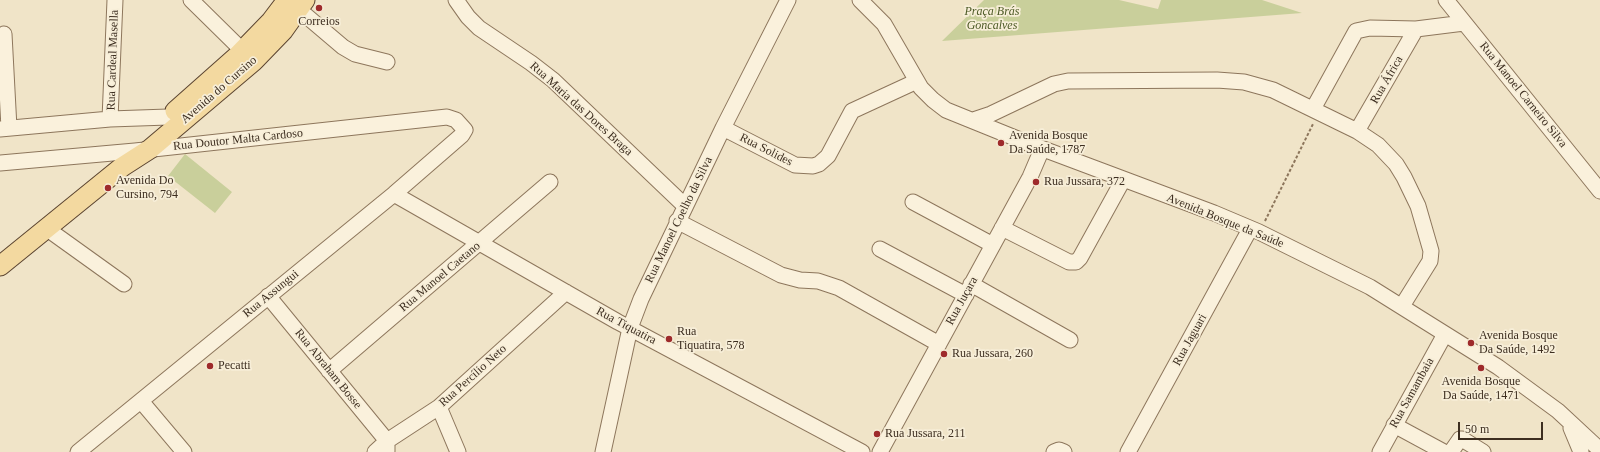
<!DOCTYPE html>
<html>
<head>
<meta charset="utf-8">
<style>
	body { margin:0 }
	#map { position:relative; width:1600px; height:452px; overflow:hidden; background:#f0e4c8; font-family:Georgia,serif }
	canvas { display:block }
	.scale { position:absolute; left:1458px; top:422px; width:85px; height:18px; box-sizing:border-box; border:2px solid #3d2e20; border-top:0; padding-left:5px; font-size:12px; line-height:14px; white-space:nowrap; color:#3d2e20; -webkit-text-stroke:3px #f7eed8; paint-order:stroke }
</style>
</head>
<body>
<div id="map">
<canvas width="1600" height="452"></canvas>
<div class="scale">50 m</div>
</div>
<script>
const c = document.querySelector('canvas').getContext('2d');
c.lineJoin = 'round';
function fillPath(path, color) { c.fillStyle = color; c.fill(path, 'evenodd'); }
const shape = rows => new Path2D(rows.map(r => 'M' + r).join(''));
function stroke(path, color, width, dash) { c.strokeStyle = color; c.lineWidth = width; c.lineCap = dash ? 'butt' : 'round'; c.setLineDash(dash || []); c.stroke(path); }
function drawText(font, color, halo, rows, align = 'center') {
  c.font = font + ' Georgia,serif'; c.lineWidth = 3.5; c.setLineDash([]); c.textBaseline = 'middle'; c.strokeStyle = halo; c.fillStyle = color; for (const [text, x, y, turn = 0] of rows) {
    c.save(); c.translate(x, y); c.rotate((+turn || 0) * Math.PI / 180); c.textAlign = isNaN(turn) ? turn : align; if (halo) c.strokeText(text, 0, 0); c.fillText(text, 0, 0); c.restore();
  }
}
fillPath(shape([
	[984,0,1119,0,1158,9,1161,0,1262,0,1302,13,942,41],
	[185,154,232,192,215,213,168,176]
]), '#c9cf9b');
const minor = shape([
	[191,0,250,58],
	[456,0,468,17,479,28,531,63,553,80,685,206],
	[860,0,884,24,921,88,933,100,946,110,1030,144,1214,213,1259,232,1370,287,1498,367,1558,411,1600,450],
	[1446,0,1600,191],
	[290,2,343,47,355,54,387,62],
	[4,34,9,128],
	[1313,109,1356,31,1370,28,1416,29,1464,23],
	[110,119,115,0],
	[973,120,991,114,1054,84,1068,81,1217,80,1244,82,1273,90,1357,131,1378,145,1396,164,1404,177,1418,206,1431,251,1430,261,1402,306],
	[723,128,795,165,813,166,819,164,828,156,852,111,917,81],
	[0,129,110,119,168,117,185,119],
	[1357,131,1416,29],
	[0,163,135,151,447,117,456,120,465,130,462,135,394,194,78,452],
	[394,194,618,322,862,452],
	[913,202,993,245],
	[677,221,781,275,800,280,818,281,839,288,939,344],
	[46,228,124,284],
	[1002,228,1069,262,1076,262,1080,258,1123,180],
	[880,249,966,295],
	[971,284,1070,340],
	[268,296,387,441,387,451],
	[329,371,550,182],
	[141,401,184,452],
	[439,407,458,452],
	[1394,425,1444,452],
	[1571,428,1581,452],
	[375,452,387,441,439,407,566,292],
	[603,452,630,328,641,299,723,128,788,0],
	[880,452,1030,177,1042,149],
	[1054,452,1059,450,1064,452],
	[1128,452,1250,229],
	[1380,452,1445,334],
	[1451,452,1460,439,1462,439,1483,452]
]);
const major = shape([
	[175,111,237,56,271,21,287,0],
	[0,266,122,167,150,149,254,61,283,31,305,0]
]);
stroke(minor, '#8d765c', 17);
stroke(major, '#5b4430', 21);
stroke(shape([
	[1265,221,1313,124]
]), '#8d765c', 2, [3, 2]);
stroke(minor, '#faf1dc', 15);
stroke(major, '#f3d9a0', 19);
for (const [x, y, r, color] of [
	[319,8,4,"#9e2a2b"],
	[1001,143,4,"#9e2a2b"],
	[1036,182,4,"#9e2a2b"],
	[108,188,4,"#9e2a2b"],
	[669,339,4,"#9e2a2b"],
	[1471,343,4,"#9e2a2b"],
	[944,354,4,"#9e2a2b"],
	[210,366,4,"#9e2a2b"],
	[1481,368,4,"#9e2a2b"],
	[877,434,4,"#9e2a2b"]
]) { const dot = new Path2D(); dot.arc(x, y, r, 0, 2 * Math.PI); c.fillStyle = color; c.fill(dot); stroke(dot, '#f7eed8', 1.5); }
drawText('italic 12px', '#4d5a26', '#f7eed8', [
	["Praça Brás",992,12],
	["Goncalves",992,26]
]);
drawText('12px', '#3d2e20', '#f7eed8', [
	["Correios",319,22,"center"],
	["Avenida Bosque",1009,136],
	["Da Saúde, 1787",1009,150],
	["Avenida Do",116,181],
	["Cursino, 794",116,195],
	["Rua Jussara, 372",1044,182],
	["Rua",677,332],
	["Tiquatira, 578",677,346],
	["Avenida Bosque",1479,336],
	["Da Saúde, 1492",1479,350],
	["Rua Jussara, 260",952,354],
	["Pecatti",218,366],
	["Avenida Bosque",1481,382,"center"],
	["Da Saúde, 1471",1481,396,"center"],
	["Rua Jussara, 211",885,434]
], 'left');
drawText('12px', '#3d2e20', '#f7eed8', [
	["Rua Cardeal Masella",113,60,-88],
	["Rua África",1387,80,-60],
	["Avenida do Cursino",219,90,-41],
	["Rua Manoel Carneiro Silva",1523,95,51],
	["Rua Maria das Dores Braga",581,109,42],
	["Rua Doutor Malta Cardoso",238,140,-6],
	["Rua Solides",766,150,27],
	["Rua Manoel Coelho da Silva",679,220,-64],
	["Avenida Bosque da Saúde",1225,221,22],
	["Rua Manoel Caetano",440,277,-40],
	["Rua Assungui",271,294,-39],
	["Rua Juçara",962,301,-61],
	["Rua Tiquatira",626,326,28],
	["Rua Jaguari",1190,340,-61],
	["Rua Abraham Bosse",328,369,51],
	["Rua Percílio Neto",473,376,-42],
	["Rua Samambaia",1412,393,-61]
]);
</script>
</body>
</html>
